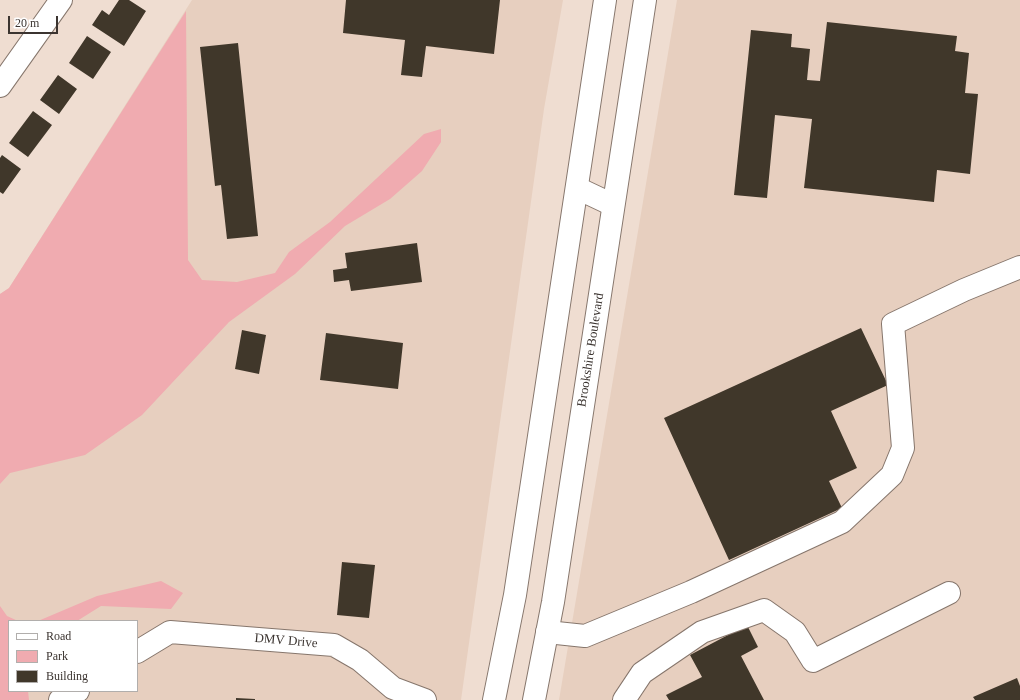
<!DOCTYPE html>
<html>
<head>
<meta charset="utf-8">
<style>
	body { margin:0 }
	#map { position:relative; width:1020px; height:700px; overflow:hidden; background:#efddd1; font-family:Georgia,serif }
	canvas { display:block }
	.legend { position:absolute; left:8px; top:620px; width:130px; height:72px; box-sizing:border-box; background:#fff; border:1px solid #b1aeac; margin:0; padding:5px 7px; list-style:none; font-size:12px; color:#3b3430 }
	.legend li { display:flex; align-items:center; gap:8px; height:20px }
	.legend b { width:20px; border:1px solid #b1aeac }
	.scale { position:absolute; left:8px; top:16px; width:50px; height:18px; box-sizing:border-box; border:2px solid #3b3430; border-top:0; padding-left:5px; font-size:12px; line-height:14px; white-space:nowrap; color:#3b3430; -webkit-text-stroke:3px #fff; paint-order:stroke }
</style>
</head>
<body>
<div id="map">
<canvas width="1020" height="700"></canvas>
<ul class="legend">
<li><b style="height:5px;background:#fff"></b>Road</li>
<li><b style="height:11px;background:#f0abb0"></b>Park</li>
<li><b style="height:11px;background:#40372a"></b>Building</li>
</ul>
<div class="scale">20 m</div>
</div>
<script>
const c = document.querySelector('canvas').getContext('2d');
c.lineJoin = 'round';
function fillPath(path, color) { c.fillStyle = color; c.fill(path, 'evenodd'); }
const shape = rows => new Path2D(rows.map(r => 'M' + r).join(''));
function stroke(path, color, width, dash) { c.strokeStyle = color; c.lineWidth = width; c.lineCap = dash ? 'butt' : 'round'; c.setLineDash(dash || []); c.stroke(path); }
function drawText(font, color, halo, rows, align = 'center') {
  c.font = font + ' Georgia,serif'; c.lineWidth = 4; c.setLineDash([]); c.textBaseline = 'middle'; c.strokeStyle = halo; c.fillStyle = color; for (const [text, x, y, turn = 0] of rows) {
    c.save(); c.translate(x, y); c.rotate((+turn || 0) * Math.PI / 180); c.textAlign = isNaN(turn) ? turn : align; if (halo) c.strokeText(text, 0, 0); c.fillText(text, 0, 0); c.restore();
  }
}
fillPath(shape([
	[192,0,563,0,544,109,461,700,0,700,0,294,9,288],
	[9,621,137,621,137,691,9,691],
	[677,0,1020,0,1020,700,559,700]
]), '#e7cfbf');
fillPath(shape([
	[186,11,188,260,202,280,237,282,275,273,289,252,330,222,424,134,441,129,441,142,422,171,390,199,345,226,295,274,229,322,142,415,85,455,10,473,0,484,0,294,9,288],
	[161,581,183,593,171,609,101,606,77,621,38,621,97,596],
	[0,606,7,616,18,621,9,621,9,691,28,691,29,700,0,700]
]), '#f0abb0');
fillPath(shape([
	[119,0,129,0,146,11,124,46,92,25,102,10,109,15],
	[346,0,500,0,494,54,426,46,422,77,401,75,405,40,343,33],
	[827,22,957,36,955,51,969,53,965,93,978,94,970,174,937,170,934,202,804,188,812,119,775,115,767,198,734,195,751,30,792,34,791,47,810,49,807,80,820,81],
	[87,36,111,52,93,79,69,63],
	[238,43,258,236,227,239,221,185,215,186,200,47],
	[58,75,77,89,59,114,40,100],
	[33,111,52,125,28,157,9,143],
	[2,155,21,169,3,194,0,192,0,158],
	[417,243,422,282,351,291,349,280,334,282,333,270,347,268,345,253],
	[861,328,888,385,831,411,857,468,829,481,842,508,729,560,664,418],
	[242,330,266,335,259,374,235,369],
	[326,333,403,343,398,389,320,380],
	[342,562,375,565,369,618,337,615],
	[747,625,758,647,741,656,764,700,669,700,666,695,702,677,690,655],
	[1017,678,1020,686,1020,700,975,700,973,697],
	[236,698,255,699,255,700,236,700]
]), '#40372a');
const minor = shape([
	[0,86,61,0],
	[577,188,613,205],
	[547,632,585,636,691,592,842,522,892,475,903,448,893,324,964,290,1020,267],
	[137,652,170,632,334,645,360,660,393,688,425,700],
	[60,700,78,691],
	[624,700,642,673,702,632,764,610,795,632,813,661,949,593]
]);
const highway = shape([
	[494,700,515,595,605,0],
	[534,700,553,602,645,0]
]);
stroke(minor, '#86766c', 24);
stroke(highway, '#86766c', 24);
stroke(minor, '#fff', 22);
stroke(highway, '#fff', 22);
drawText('13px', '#3b3430', '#fff', [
	["Brookshire Boulevard",591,350,-81],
	["DMV Drive",286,641,5]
]);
</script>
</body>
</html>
